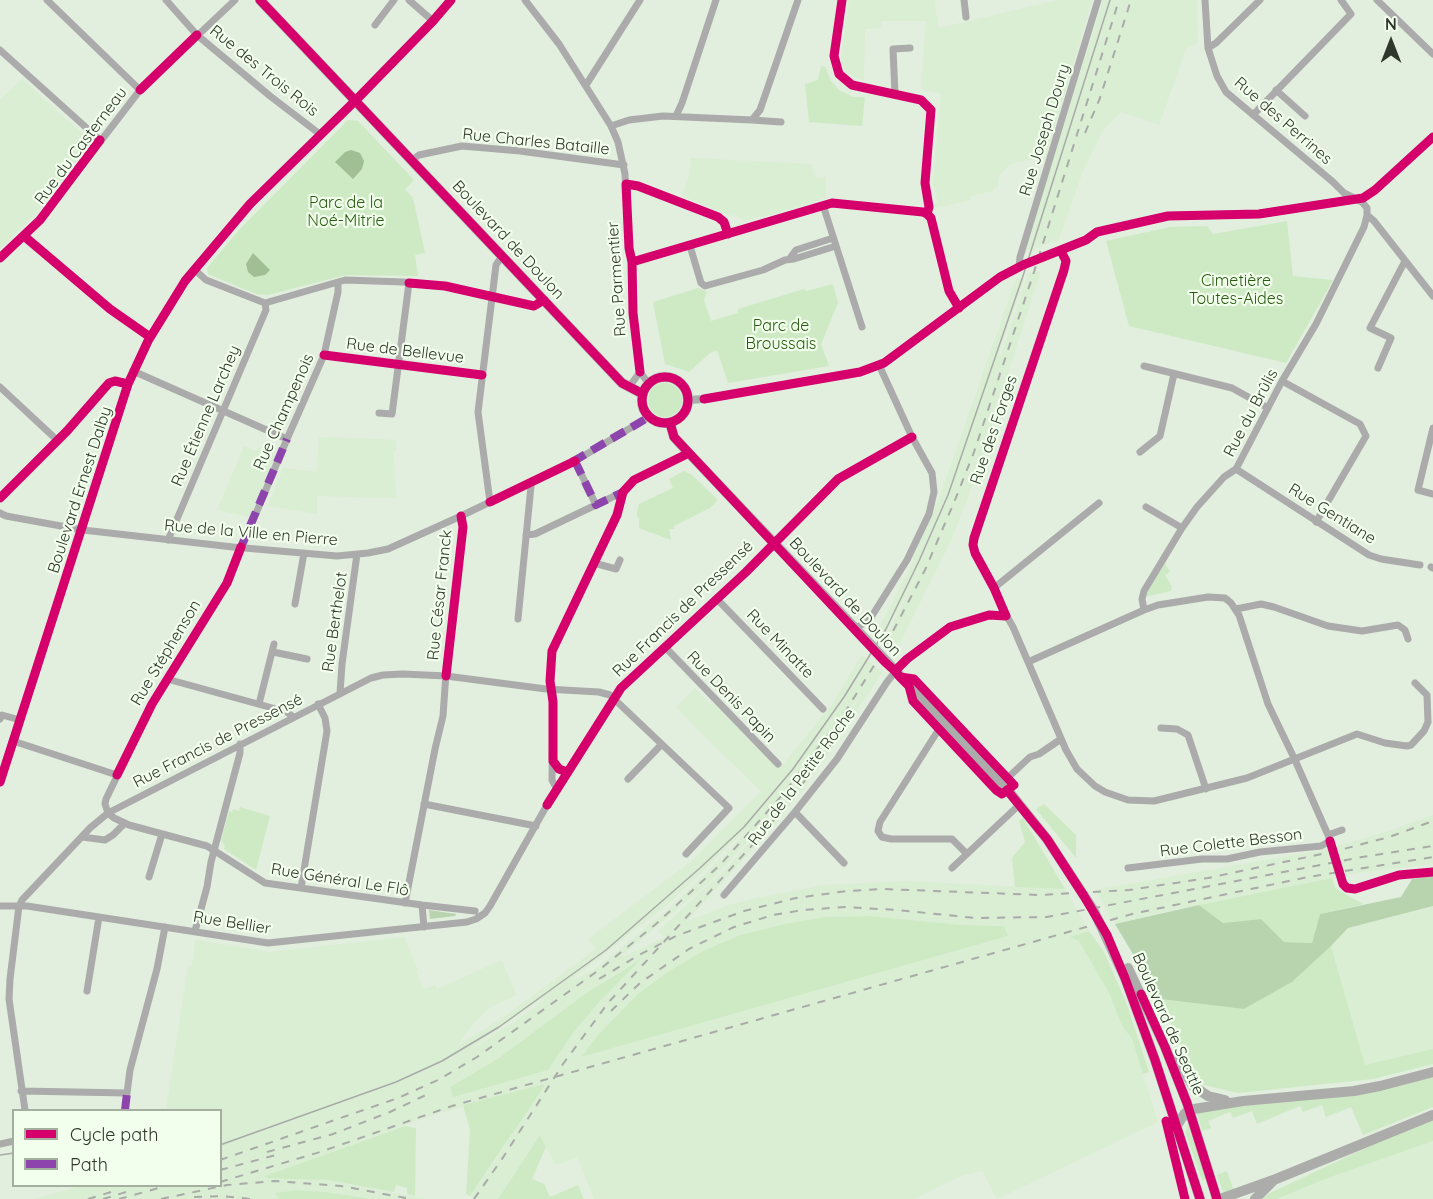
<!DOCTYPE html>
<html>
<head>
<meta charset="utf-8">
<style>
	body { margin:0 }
	#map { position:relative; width:1433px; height:1199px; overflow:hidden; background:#e2eede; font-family:Quicksand,sans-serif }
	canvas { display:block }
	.legend { position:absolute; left:12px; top:1109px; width:210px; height:78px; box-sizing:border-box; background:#f2ffed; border:2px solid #a4afa0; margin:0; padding:8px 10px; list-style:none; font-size:18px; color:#2f372c }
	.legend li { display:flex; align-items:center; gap:12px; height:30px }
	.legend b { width:30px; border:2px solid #a4afa0 }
	.north { position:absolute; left:1361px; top:12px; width:60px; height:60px; -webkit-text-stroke:4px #f2ffed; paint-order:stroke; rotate:0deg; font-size:16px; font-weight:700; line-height:24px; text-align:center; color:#2f372c }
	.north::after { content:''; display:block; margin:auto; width:21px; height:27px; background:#2f372c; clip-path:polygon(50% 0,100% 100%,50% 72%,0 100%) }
</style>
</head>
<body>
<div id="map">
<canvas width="1433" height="1199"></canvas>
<ul class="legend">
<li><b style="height:8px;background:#d6006c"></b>Cycle path</li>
<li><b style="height:8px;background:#8e44ad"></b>Path</li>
</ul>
<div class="north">N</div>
</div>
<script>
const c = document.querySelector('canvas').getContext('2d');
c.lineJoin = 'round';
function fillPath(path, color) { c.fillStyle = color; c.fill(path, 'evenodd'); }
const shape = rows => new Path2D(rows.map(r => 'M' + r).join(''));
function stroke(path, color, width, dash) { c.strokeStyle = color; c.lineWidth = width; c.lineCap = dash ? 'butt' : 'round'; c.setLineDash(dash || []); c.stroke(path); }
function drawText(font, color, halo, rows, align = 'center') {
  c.font = font + ' Quicksand,sans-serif'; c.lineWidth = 4.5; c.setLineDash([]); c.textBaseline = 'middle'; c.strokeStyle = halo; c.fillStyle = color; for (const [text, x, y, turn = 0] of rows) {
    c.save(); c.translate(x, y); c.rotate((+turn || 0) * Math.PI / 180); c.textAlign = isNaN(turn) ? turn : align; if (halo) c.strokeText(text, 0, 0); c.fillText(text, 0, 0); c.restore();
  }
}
fillPath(shape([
	[849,0,934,0,939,28,1058,0,1092,0,1046,156,1011,164,1000,174,998,181,998,187,993,189,993,191,971,196,971,200,935,208,934,204,938,203,933,183,941,93,921,90,926,21,882,21,881,28,865,29,864,80,858,79,846,72,841,61],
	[1103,0,1197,0,1198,43,1186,49,1159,125,1121,112,1102,132,1083,171,1058,242,1053,241,1035,248,1035,252,1025,249],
	[22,79,85,136,86,148,33,216,0,249,0,100],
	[691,158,812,164,815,178,825,177,826,198,762,217,753,218,751,220,742,220,741,218,735,215,731,216,682,196,690,173],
	[1041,271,968,497,950,543,894,655,884,641,923,562,882,639,876,634,911,566,914,560,913,557,939,499,1015,282,1017,278,1024,280,999,353,1001,355,1028,274],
	[319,437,396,440,396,450,393,450,396,498,317,496,317,514,268,506,283,468,317,472],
	[244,446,256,451,258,448,276,455,250,517,217,510],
	[862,655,882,673,827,756,783,815,686,922,729,905,757,898,824,885,906,881,1065,889,1089,931,1071,937,1079,941,1109,993,1122,1026,1132,1039,1158,1122,997,1199,982,1171,961,1176,914,1199,594,1199,577,1157,556,1165,540,1135,498,1199,477,1199,470,1196,502,1151,541,1085,433,1115,266,1176,326,1180,426,1199,373,1199,298,1190,275,1194,279,1199,34,1199,81,1186,220,1186,220,1110,166,1110,188,966,192,966,195,940,271,952,404,937,418,970,416,971,424,989,435,985,437,989,502,960,516,995,489,1008,471,1026,457,1046,507,1015,596,949,588,939,689,863,761,791,704,736,676,707,695,688,710,705,714,702,779,769,832,705],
	[857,699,855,706,814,764,785,802,729,866,658,931,665,937,623,957,623,955,707,884,746,843,783,800,821,751],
	[755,821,730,850,669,909,593,971,570,981,670,902],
	[869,916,963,925,1004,926,1008,936,582,1056,669,971,705,950,740,935,785,924,825,917],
	[638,961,599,1002,574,1032,548,1070,453,1096,450,1087,499,1058,613,975],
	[543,998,545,1000,518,1019,472,1049,472,1048],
	[1433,815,1433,864,1363,872,1163,912,1115,924,1095,890,1327,849,1389,831],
	[1433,906,1433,1049,1365,1066,1331,946,1348,928],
	[1433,1141,1433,1199,1277,1199,1328,1178]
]), '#daeed3');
fillPath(shape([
	[821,66,825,67,831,81,839,90,853,97,865,97,862,126,809,122,805,84,818,80],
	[348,120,358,121,414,180,405,189,413,198,425,253,415,255,418,276,346,275,268,295,256,294,208,274,207,268,240,229],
	[1287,221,1293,276,1333,280,1286,363,1129,326,1106,241,1170,227,1207,226,1213,234],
	[833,284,838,303,821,344,829,366,728,383,717,350,710,353,689,372,665,364,653,302,698,288,707,292,704,300,711,321,738,313,738,309,804,289,806,291],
	'648 400a17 17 0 1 1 34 0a17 17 0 1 1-34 0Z',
	[684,471,692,475,718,500,710,508,674,526,674,529,669,529,671,540,639,528,639,518,637,517,637,513,639,504,673,488,669,479],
	[1165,563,1170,572,1165,575,1172,587,1171,591,1145,597],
	[1044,804,1076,835,1076,858,1036,809],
	[240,807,270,816,256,870,224,849,225,846,221,840,229,811,232,812,233,809,239,811],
	[1023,818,1065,889,1015,887,1012,858,1025,842,1019,821],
	[1332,878,1335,888,1363,904,1320,914,1312,943,1284,942,1261,919,1223,923,1199,905],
	[869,916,963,925,1004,926,1008,936,581,1057,598,1035,638,994,669,971,705,950,740,935,785,924,825,917],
	[1089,931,1104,952,1126,1002,1149,1072,1143,1074,1132,1039,1122,1026,1109,993,1079,941,1070,937],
	[1331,946,1365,1065,1433,1049,1433,1064,1373,1079,1238,1093,1204,1085,1191,1070,1160,999,1244,1009,1292,982],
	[641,959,599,1002,574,1032,548,1070,453,1097,450,1087,499,1058,585,994],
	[1433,1077,1433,1107,1363,1135,1351,1107,1326,1117,1322,1105,1303,1112,1300,1106,1257,1124,1252,1111,1233,1118,1230,1112,1208,1121,1211,1128,1202,1131,1197,1113,1210,1109,1370,1093],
	[541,1085,545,1085,470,1196,466,1194,470,1130,463,1105],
	[1433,1119,1433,1141,1328,1178,1277,1199,1262,1199,1270,1193,1374,1144],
	[1187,1123,1206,1179,1202,1180,1186,1134],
	[405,1126,416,1128,415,1196,407,1194,407,1188,396,1185,394,1192,327,1180,267,1178,265,1176],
	[540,1135,546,1147,532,1179,544,1184,550,1197,578,1185,584,1199,498,1199],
	[1227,1171,1234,1191,1224,1194,1217,1175],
	[298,1190,324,1192,373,1199,279,1199,275,1193]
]), '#ceeac4');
fillPath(shape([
	[1433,876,1433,906,1348,928,1331,946,1292,982,1244,1009,1160,999,1115,924,1199,905,1223,923,1261,919,1284,942,1312,943,1320,914,1401,897,1412,879],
	[429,910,456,914,455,916,430,919]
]), '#b8d4af');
fillPath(shape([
	[351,150,360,153,364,161,362,169,353,179,335,162,345,152],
	[253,253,270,270,265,275,254,277,248,272,246,264]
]), '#a0bf95');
stroke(shape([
	[47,0,140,90],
	[166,0,197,35,270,96,321,135],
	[409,0,433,21],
	[525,0,559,44,611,126,618,142,625,174,629,248,632,262,633,313,640,372,649,384],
	[842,0,834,56,839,74,852,85,921,100,931,110,925,183,929,207,927,214,931,218,949,291,959,308],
	[964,0,966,17],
	[1205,0,1208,48,1217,76,1226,92,1333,182,1344,193,1362,202,1367,208,1367,215,1374,221,1433,296],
	[1377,0,1433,54],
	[375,25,394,0],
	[1208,48,1216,43,1260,0],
	[0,50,100,140],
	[586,85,640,0],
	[1276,90,1305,116],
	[895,94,893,49,910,48],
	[1253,115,1351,14,1341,0],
	[676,116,682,103,716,0],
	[752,120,781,122],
	[611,126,629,120,663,116,752,120,760,110,798,0],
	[412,160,419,155,462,146,520,151,624,165],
	[626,184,638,186,718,217,724,222,728,234],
	[823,205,862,327],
	[24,236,110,309,150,337],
	[690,246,701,283,705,286,763,270,785,260,794,259,836,246],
	[1061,251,1066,261,1064,270,973,545,975,553,994,588,1004,611,1013,627,1066,750,1077,769,1095,786,1105,792,1128,800,1154,801,1247,778,1357,734,1385,743,1407,746,1411,745,1424,731,1428,722,1427,695,1415,683],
	[0,258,40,220,140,90,235,0],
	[790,258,796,250,833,238],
	[632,262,832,203,923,212,927,214],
	[1019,267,1020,257,1098,0],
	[194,269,206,280,265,303,345,280,403,282,445,286,534,306,544,300],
	[338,283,338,292,324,355,287,439,227,583,152,704,106,799,105,804,108,813,114,818,129,825,207,846,265,883,422,905,475,911],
	[324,355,482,375],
	[1144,366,1232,388,1268,408],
	[1378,368,1391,338,1370,328,1405,261],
	[133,371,287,439],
	[1282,381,1360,424,1366,436,1316,522],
	[0,387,58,441],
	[629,387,640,372],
	[379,413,392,414,409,283],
	[1433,428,1418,490,1433,494],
	[1140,452,1160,436,1174,374],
	[575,461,596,505],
	[1236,469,1369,555,1381,559,1420,565],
	[0,498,67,431,109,383,115,381,128,384],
	[490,502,478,412,496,265,502,256],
	[1146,507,1182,528],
	[0,513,6,516,83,530,233,547,337,556,368,553,388,549,461,516,575,461,649,417],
	[526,535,535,534,623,492],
	[168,540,266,310,265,303],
	[594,563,616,569,620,560],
	[1431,567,1433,568],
	[994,588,1099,503],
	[717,599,823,709],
	[295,604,304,553],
	[1236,609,1261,604,1274,607,1328,626,1362,631,1398,625,1405,630,1408,639],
	[1144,610,1158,605,1208,597,1225,598,1231,603,1239,615,1268,704,1295,760,1328,835,1342,830],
	[518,619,531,486],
	[855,629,870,619,907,560,929,514,934,492,932,473,912,437,879,365],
	[666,648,778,764],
	[273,652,307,659],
	[1028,662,1144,610,1142,599,1144,591,1182,528,1197,507,1224,477,1236,469,1282,381,1316,324,1364,227,1367,215],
	[167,679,287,712,293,717],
	[340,693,342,664,357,554],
	[259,704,274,644],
	[0,719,2,715,20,720],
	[945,724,939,729,880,822,878,831,882,837,891,839,952,839,967,854],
	[1161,728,1177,729,1188,735,1206,789],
	[13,741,117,775],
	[628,779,661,745],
	[1002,783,1030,757,1039,754,1061,739],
	[557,789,552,780,553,702,550,681,552,651,617,515,623,492,634,480,689,453],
	[424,804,536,826],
	[795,812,844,863],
	[82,837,105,840,113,835,125,823],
	[952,868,1019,805],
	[1128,868,1202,859,1227,859,1260,852,1321,846,1330,841,1328,835],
	[149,877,162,834],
	[301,888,327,731,325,718,318,704],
	[724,895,795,812,837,759,887,682,903,662,950,627,989,615,1006,616],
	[405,903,435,749,443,716,446,673,463,527,461,516],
	[422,905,424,927],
	[0,906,27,906,268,943,410,928,467,922,476,919,485,913,490,906,547,805,621,688,746,572,838,479,912,437],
	[195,931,207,887,211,862,240,753,240,744],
	[87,991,99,917],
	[21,1091,127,1093,130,1070,157,969,165,927],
	[25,1110,9,999,10,979,19,906,22,900,90,828,108,813,371,678,383,675,403,674,446,676,546,689,599,692,610,695,729,808,686,854],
	[0,1144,14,1141]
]), '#acabab', 7);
stroke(shape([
	[688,400,704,399,860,372,884,363,1000,277,1023,265,1086,240,1097,232,1168,216,1259,214,1363,198,1375,190,1433,137],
	[0,782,128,384,148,341,185,281,250,204,356,100,433,21,451,0]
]), '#acabab', 8);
stroke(shape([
	[260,0,622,383,643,394],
	'642 400a23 23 0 1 1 46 0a23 23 0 1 1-46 0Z',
	[670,423,674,437,684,448,1002,783,1047,839,1094,911,1125,978,1155,1060,1200,1199],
	[1128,968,1165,1047,1187,1103,1217,1199],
	[1176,1058,1193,1086,1208,1096,1225,1100],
	[1176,1127,1185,1113,1194,1109,1243,1101,1354,1091,1380,1086,1433,1072],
	[1220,1199,1276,1179,1433,1115],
	[1255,1199,1274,1180]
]), '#acadab', 10);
stroke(shape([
	[220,1145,396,1082,442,1061,499,1027,606,950,700,868,744,827,793,769,844,697,886,629,919,561,948,495,1023,276,1110,0],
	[0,1155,14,1153]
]), '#a8aba7', 1.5);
stroke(shape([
	[1085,133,1100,98,1131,0],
	[599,979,639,955,676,936,744,911,796,898,847,891,883,889,1040,895,1129,890,1208,878,1336,851,1389,837,1433,821],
	[611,1011,640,983,689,949,734,927,773,915,803,910,845,907,897,910,976,918,1047,917,1362,857,1433,846],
	[267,1152,333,1134,390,1112,430,1093],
	[220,1160,398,1098,438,1080,477,1057,599,970,656,924,721,864,784,793,845,712,880,656,925,570,955,500,974,452,1034,272,1119,0],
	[220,1170,276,1155],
	[220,1182,320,1152,452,1106,1132,914,1308,877,1433,857],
	[194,1197,222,1196,251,1199],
	[88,1199,111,1192],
	[103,1199,126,1192],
	[119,1199,166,1186],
	[161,1199,227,1185,275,1181,341,1186,411,1199],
	[474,1199,502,1159,563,1064,608,1003,756,841,790,801,843,728]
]), '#a8aba7', 2, [8, 8]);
stroke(shape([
	[575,461,596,505,623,492],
	[572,462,649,417],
	[241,547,287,439],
	[125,1110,127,1093]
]), '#8e44ad', 8, [15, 8]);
stroke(shape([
	[260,0,622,383,643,394],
	[842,0,834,56,839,74,852,85,921,100,931,110,925,183,929,207,927,214,931,218,949,291,959,308],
	[140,90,197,35],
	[24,236,110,309,150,337],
	[0,258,40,220,100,140],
	[632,262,832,203,923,212,927,214],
	[409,283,445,286,534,306,544,300],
	[324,355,482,375],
	[640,372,633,313,632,262,629,248,626,184,638,186,718,217,724,222,728,234],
	'642 400a23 23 0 1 1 46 0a23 23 0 1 1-46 0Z',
	[704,399,860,372,884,363,1000,277,1023,265,1086,240,1097,232,1168,216,1259,214,1363,198,1375,190,1433,137],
	[670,423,674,437,885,662,895,671,900,677,909,686,913,701,996,790,1002,794,1014,785,914,679,900,677],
	[0,498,67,431,109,383,115,381,128,384],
	[490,502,575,461],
	[895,671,907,659,950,627,989,615,1006,616,994,588,975,553,973,545,974,538,1064,270,1066,261,1061,251],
	[446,676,463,527,461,516],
	[567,772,559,769,553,761,553,702,550,681,552,651,617,515,623,492,634,480,689,453],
	[117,775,152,704,227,583,241,547],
	[0,782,128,384,148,341,185,281,250,204,356,100,433,21,451,0],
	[1007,790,1047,839,1084,896,1107,935,1125,978,1155,1060,1200,1199],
	[547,805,621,688,746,572,838,479,912,437],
	[1330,841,1343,884,1347,888,1355,889,1399,875,1433,872],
	[1141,994,1165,1047,1187,1103,1217,1199],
	[1166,1121,1185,1199]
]), '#d6006c', 9);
drawText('16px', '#2f372c', '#f2ffed', [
	["Rue des Trois Rois",264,71,39],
	["Rue des Perrines",1283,121,41],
	["Rue Joseph Doury",1045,130,-73],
	["Rue Charles Bataille",536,142,6],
	["Rue du Casterneau",81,146,-53],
	["Boulevard de Doulon",508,240,47],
	["Rue Parmentier",617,279,-94],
	["Rue de Bellevue",405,351,7],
	["Rue Champenois",284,412,-66],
	["Rue du Brûlis",1251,413,-62],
	["Rue Étienne Larchey",206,416,-67],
	["Rue des Forges",994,430,-71],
	["Boulevard Ernest Dalby",80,490,-72],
	["Rue Gentiane",1332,514,32],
	["Rue de la Ville en Pierre",251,533,5],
	["Rue César Franck",440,595,-84],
	["Boulevard de Doulon",845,597,47],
	["Rue Francis de Pressensé",683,609,-44],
	["Rue Berthelot",335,622,-82],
	["Rue Minatte",780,644,46],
	["Rue Stéphenson",166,653,-59],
	["Rue Denis Papin",731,697,46],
	["Rue Francis de Pressensé",218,741,-27],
	["Rue de la Petite Roche",802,777,-53],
	["Rue Colette Besson",1231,843,-7],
	["Rue Général Le Flô",340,880,9],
	["Rue Bellier",232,923,9],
	["Boulevard de Seattle",1168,1024,66]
]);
drawText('16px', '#2a5b11', '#f2ffed', [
	["Parc de la",346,203],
	["Noé-Mitrie",346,221],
	["Cimetière",1236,281],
	["Toutes-Aides",1236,299],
	["Parc de",781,326],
	["Broussais",781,344]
]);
</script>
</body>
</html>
